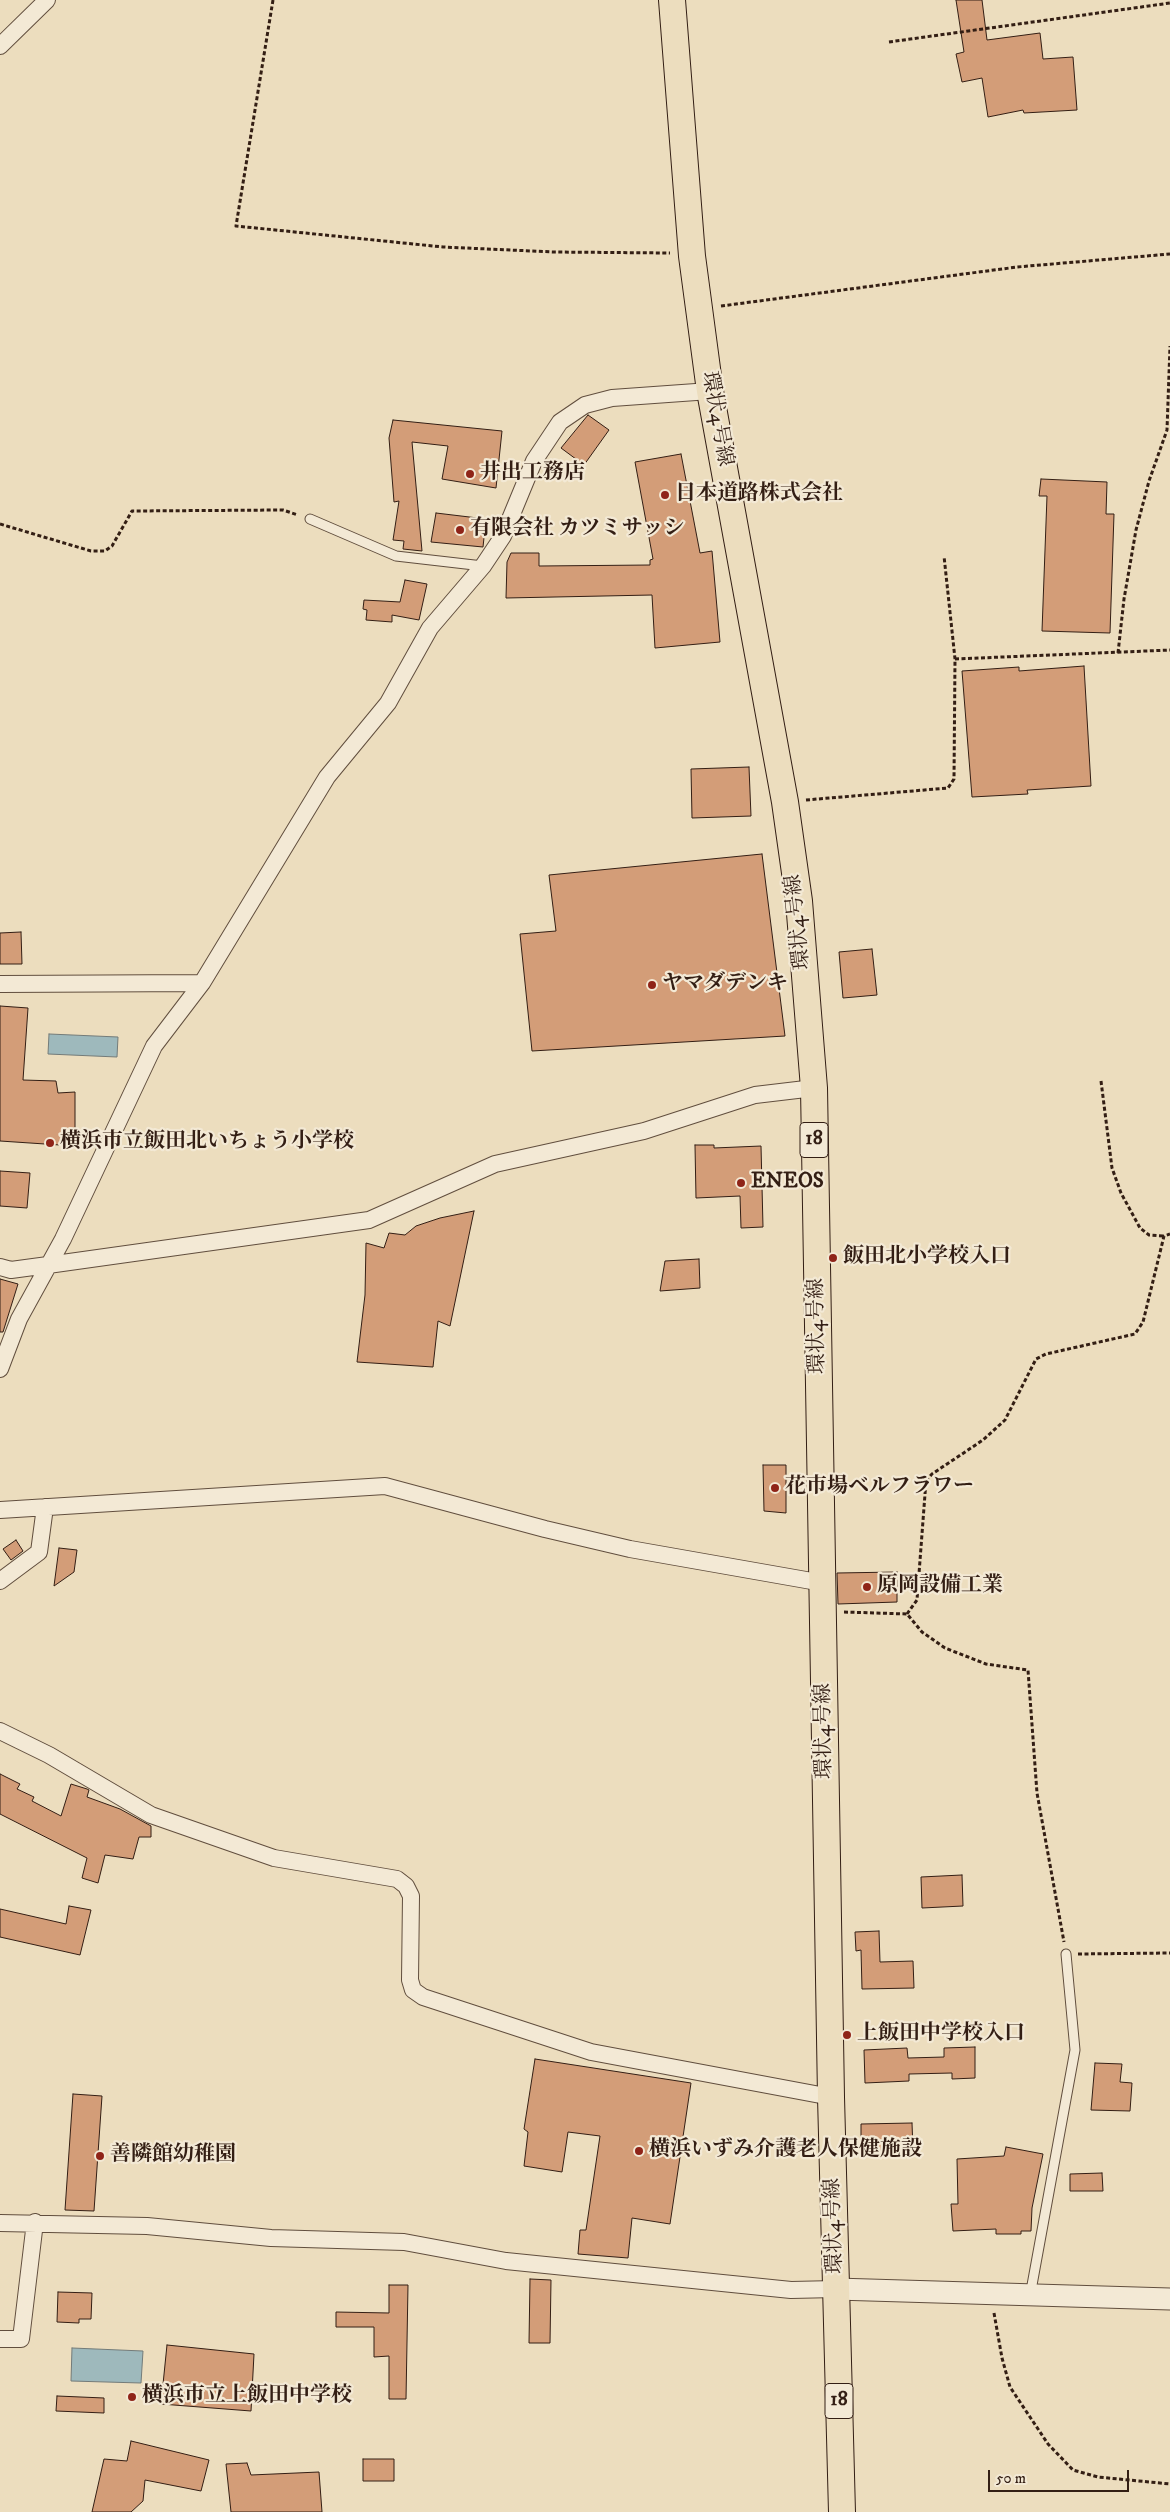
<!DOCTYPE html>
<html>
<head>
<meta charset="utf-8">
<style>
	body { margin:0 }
	#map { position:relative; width:1170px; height:2512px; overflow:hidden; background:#ecddbe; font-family:"IM FELL DW Pica",serif }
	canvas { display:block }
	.scale { position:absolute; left:988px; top:2470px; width:141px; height:22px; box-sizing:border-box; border:2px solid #331e14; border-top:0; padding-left:6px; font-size:15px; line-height:18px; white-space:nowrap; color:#331e14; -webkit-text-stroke:4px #f3e9d5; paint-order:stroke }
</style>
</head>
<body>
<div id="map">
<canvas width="1170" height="2512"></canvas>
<div class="scale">50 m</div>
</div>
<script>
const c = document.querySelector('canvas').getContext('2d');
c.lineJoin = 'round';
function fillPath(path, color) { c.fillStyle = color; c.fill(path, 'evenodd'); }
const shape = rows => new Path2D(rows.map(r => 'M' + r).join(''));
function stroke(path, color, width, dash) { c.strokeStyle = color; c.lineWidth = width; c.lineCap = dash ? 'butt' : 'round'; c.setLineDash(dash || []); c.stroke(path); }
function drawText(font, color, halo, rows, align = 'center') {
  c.font = font + ' "IM FELL DW Pica","Noto Serif JP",serif'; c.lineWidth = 4.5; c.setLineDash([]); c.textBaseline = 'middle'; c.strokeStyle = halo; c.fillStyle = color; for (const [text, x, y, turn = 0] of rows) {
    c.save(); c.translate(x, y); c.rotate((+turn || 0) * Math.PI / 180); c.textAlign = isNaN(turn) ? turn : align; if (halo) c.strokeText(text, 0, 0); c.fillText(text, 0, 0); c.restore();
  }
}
const water = shape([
	[49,1034,118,1037,117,1057,48,1054,49,1034],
	[72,2348,143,2351,141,2383,71,2381,72,2348]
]);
fillPath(water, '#9eb9bc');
stroke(water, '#737b79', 1);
const building = shape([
	[956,0,982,0,987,40,1040,33,1043,59,1073,57,1077,110,1024,113,1023,110,988,117,982,78,962,82,956,54,964,52,956,0],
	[588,415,609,430,584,465,561,448,588,415],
	[393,420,502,431,496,488,442,479,448,446,412,442,422,551,403,549,404,541,393,540,399,501,394,502,389,438,393,420],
	[681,454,700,553,712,551,720,642,655,648,652,595,506,598,507,562,511,553,539,553,539,566,650,565,650,560,653,559,635,462,681,454],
	[1041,479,1107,482,1106,514,1114,514,1110,633,1042,631,1047,496,1039,496,1041,479],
	[436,513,486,519,483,547,431,542,436,513],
	[405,580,427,584,419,620,392,615,392,622,366,620,367,610,363,609,364,600,400,602,405,580],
	[1084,666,1091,786,1027,790,1028,794,972,797,962,671,1019,667,1019,671,1084,666],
	[749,767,751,816,692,818,691,769,749,767],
	[762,854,785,1036,532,1051,520,934,556,931,549,875,762,854],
	[21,932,22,964,0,964,0,933,21,932],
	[872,949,877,995,843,998,839,952,872,949],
	[0,1006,28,1008,23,1080,56,1081,58,1093,75,1092,75,1146,0,1141,0,1006],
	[695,1145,714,1145,714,1148,761,1146,763,1227,741,1228,740,1196,696,1198,695,1145],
	[0,1171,30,1173,27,1208,0,1206,0,1171],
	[474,1211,450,1326,438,1321,433,1367,357,1362,365,1295,366,1243,384,1248,389,1233,405,1235,416,1226,440,1218,474,1211],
	[699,1259,700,1288,660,1291,665,1261,699,1259],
	[0,1279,18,1284,3,1332,0,1332,0,1279],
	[763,1465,786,1465,786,1513,764,1511,763,1465],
	[16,1540,23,1551,11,1560,3,1549,16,1540],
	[59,1548,77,1550,74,1572,54,1586,59,1548],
	[897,1572,897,1602,838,1604,837,1573,897,1572],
	[0,1774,20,1784,17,1789,34,1797,32,1801,61,1816,71,1784,87,1789,89,1790,87,1797,120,1809,151,1826,151,1837,139,1837,133,1859,105,1855,98,1883,82,1878,87,1858,0,1814,0,1774],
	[962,1875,963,1906,922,1908,921,1877,962,1875],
	[69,1906,91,1910,80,1955,0,1937,0,1909,66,1924,69,1906],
	[879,1931,880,1962,913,1961,914,1988,862,1989,861,1950,856,1951,855,1932,879,1931],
	[975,2047,975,2078,952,2079,952,2073,909,2074,909,2081,865,2083,864,2050,907,2048,908,2058,944,2057,944,2048,975,2047],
	[535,2059,691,2083,670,2224,632,2218,628,2258,578,2254,580,2230,586,2230,600,2136,568,2132,562,2172,524,2166,528,2132,524,2129,535,2059],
	[1095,2063,1122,2064,1120,2082,1132,2083,1130,2111,1091,2110,1095,2063],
	[73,2094,102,2096,94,2211,65,2210,73,2094],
	[912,2123,913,2150,861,2151,861,2124,912,2123],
	[1006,2147,1043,2154,1032,2208,1031,2231,1021,2231,1021,2234,996,2234,996,2229,953,2231,951,2204,958,2204,957,2159,1004,2156,1006,2147],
	[1102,2173,1103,2191,1070,2191,1070,2174,1102,2173],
	[530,2279,551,2280,550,2343,529,2343,530,2279],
	[389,2285,408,2285,406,2399,389,2399,389,2356,374,2357,374,2327,336,2327,336,2312,389,2313,389,2285],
	[58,2292,92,2293,91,2319,79,2319,79,2323,57,2322,58,2292],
	[167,2345,254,2354,251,2411,161,2404,167,2345],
	[57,2396,104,2398,104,2413,56,2411,57,2396],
	[131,2441,209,2460,201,2491,145,2480,143,2501,131,2512,92,2512,104,2459,127,2461,131,2441],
	[363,2459,394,2459,394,2481,363,2481,363,2459],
	[247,2463,251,2475,319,2472,322,2512,231,2512,226,2464,247,2463]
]);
fillPath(building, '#d39d78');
stroke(building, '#331e14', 1);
const service = shape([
	[310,519,396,556,483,566],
	[1030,2296,1075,2050,1066,1954]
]);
const minor = shape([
	[0,46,47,0],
	[0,984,202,983],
	[0,1267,11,1270,48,1265,369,1220,495,1164,644,1131,755,1095,814,1088],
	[0,1369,19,1319,63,1239,154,1046,202,983,327,777,388,703,430,628,483,566,503,536,534,461,560,422,585,405,612,398,710,391],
	[0,1510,385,1486,545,1529,630,1549,823,1583],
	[0,1581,39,1552,45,1507],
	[0,1731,49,1755,151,1815,274,1858,397,1879,406,1886,411,1896,410,1980,413,1990,423,1997,591,2052,831,2097],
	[0,2223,147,2226,271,2238,404,2242,506,2261,791,2290,836,2289],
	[0,2339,21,2339,35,2222]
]);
const tertiary = shape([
	[836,2289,1170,2299]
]);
const primary = shape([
	[672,0,692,256,710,391,785,802,799,901,814,1088,831,2097,842,2512]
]);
stroke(service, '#614e3e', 11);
stroke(minor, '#614e3e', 18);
stroke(tertiary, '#614e3e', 23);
stroke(primary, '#331e14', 28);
stroke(shape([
	[273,0,236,226,443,247,554,252,670,253],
	[889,42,1170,3],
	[721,306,1017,267,1170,254],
	[0,524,91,551,105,551,112,546,132,511,283,510,298,515],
	[1118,653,1124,599,1136,530,1149,481,1167,430,1170,346],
	[955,659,1170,650],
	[806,800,948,788,954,779,955,659,944,556],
	[1101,1081,1112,1168,1121,1193,1140,1228,1149,1235,1164,1236],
	[844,1612,907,1614,922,1632,945,1648,986,1664,1028,1670,1037,1793,1064,1942],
	[907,1614,917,1600,926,1481,932,1474,983,1440,1005,1420,1036,1359,1046,1354,1135,1334,1143,1322,1164,1236,1170,1234],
	[1078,1954,1170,1953],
	[994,2313,1002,2358,1010,2387,1048,2444,1073,2470,1098,2477,1170,2484]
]), '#331e14', 3, [4, 2.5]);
stroke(service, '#f3e9d5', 9);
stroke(minor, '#f3e9d5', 16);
stroke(tertiary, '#f3e9d5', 21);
stroke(primary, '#ecddbe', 26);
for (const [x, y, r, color] of [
	[470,474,5,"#8f2418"],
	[665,495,5,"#8f2418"],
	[460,530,5,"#8f2418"],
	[652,985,5,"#8f2418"],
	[50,1143,5,"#8f2418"],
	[741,1183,5,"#8f2418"],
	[833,1258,5,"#8f2418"],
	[775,1488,5,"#8f2418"],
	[867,1587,5,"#8f2418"],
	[847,2035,5,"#8f2418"],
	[639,2151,5,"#8f2418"],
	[100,2156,5,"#8f2418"],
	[132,2397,5,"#8f2418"]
]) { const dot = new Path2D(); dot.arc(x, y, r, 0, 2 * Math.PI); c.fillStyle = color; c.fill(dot); stroke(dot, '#f3e9d5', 2); }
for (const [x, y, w] of [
	[814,1140,28],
	[839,2401,28]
]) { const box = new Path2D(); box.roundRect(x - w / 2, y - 17.5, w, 35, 4); c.fillStyle = '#f3e9d5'; c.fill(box); stroke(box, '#331e14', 1); }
drawText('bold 20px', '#331e14', null, [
	["18",814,1140],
	["18",839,2401]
]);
drawText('21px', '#331e14', '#f3e9d5', [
	["環状4号線",716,419,80],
	["環状4号線",799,922,-96],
	["環状4号線",818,1326,-91],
	["環状4号線",825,1731,-91],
	["環状4号線",835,2226,-92]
]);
drawText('bold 21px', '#331e14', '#f3e9d5', [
	["井出工務店",480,474],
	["日本道路株式会社",675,495],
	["有限会社 カツミサッシ",470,530],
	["ヤマダデンキ",662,985],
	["横浜市立飯田北いちょう小学校",60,1143],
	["ENEOS",751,1183],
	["飯田北小学校入口",843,1258],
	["花市場ベルフラワー",785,1488],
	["原岡設備工業",877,1587],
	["上飯田中学校入口",857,2035],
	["横浜いずみ介護老人保健施設",649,2151],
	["善隣館幼稚園",110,2156],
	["横浜市立上飯田中学校",142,2397]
], 'left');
</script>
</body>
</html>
